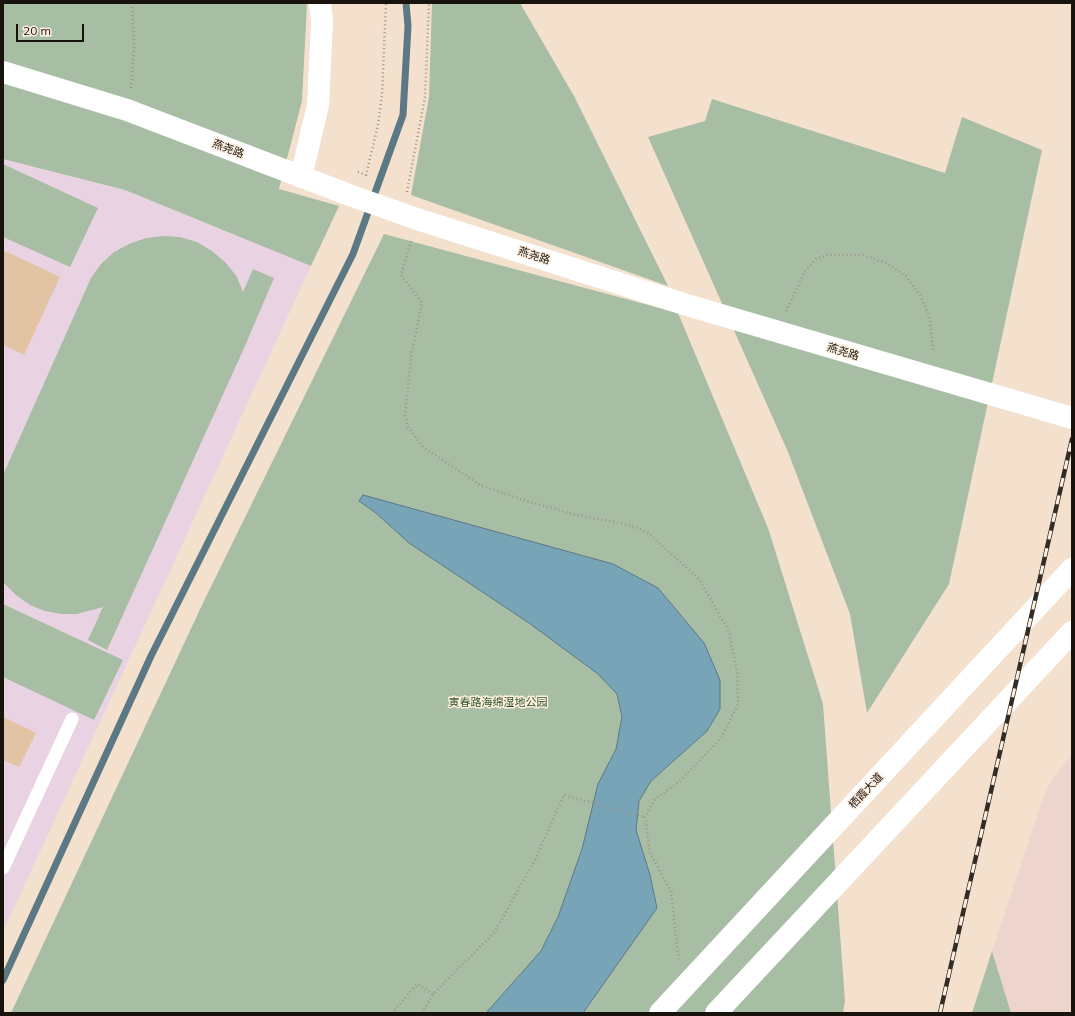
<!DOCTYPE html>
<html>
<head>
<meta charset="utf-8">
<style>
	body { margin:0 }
	#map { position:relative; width:1075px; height:1016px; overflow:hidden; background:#f3e1ce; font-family:Mulish,sans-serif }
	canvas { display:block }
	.frame { position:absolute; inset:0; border:4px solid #19130d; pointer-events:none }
	.scale { position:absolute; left:16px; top:24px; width:68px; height:18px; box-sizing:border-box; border:2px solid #19130d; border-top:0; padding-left:5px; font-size:12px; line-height:14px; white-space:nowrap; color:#19130d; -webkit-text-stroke:3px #feefe0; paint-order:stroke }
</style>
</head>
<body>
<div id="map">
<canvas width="1075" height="1016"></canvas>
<div class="frame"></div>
<div class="scale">20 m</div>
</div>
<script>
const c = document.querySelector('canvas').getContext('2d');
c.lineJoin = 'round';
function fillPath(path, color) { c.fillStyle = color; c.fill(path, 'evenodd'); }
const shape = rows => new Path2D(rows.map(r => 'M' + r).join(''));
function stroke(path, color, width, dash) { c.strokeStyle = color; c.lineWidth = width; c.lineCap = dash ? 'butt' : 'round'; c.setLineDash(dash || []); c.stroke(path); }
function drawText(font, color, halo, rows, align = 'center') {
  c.font = font + ' Mulish,"Noto Sans SC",sans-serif'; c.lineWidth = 3; c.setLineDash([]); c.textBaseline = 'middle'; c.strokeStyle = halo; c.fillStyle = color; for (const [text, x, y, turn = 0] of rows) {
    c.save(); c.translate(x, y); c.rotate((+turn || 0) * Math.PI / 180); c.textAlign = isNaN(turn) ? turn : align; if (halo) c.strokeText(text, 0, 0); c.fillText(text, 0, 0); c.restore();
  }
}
fillPath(shape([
	[1072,753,1072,1013,1011,1013,992,951,1047,787]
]), '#edd4cd');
fillPath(shape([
	[3,159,125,190,311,266,3,932]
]), '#e9d3e2');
fillPath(shape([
	[3,3,307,3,302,101,279,189,339,206,311,266,125,190,3,159],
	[432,3,520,3,574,96,668,286,411,195,429,97],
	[712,99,945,173,962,117,1042,150,949,584,867,713,850,614,788,452,648,137,705,121],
	[3,164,98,208,70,267,3,237],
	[384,234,678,313,768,528,823,704,845,1001,843,1013,11,1013,203,603],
	[163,236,180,237,197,242,212,251,226,263,237,277,243,292,253,269,274,278,245,346,107,650,88,640,103,607,77,614,61,614,45,611,30,605,16,595,3,582,3,475,91,278,101,264,114,252,129,244,146,238],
	[3,604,123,660,94,720,3,677],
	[992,951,1011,1013,972,1013]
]), '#a7bda4');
const water = shape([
	[363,495,613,564,658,588,704,643,720,680,720,709,707,731,651,781,639,801,636,830,650,875,657,908,583,1013,486,1013,541,951,558,917,582,849,598,784,616,749,622,717,617,694,598,674,529,623,409,543,376,513,359,501,363,495]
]);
fillPath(water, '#78a4b8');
stroke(water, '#5c7885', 1);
stroke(shape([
	[3,980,151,656,353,254,403,115,408,26,406,3]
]), '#5c7885', 7);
fillPath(shape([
	[3,250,60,277,24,355,3,345],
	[3,717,36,733,19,767,3,760]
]), '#e2c3a3');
stroke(shape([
	[131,88,134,47,132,3],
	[358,172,366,175,378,125,382,95,386,3],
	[407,192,425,97,429,3],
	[411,241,401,275,422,303,412,352,405,415,408,427,422,446,480,485,526,501,573,514,629,525,647,532,699,579,729,632,737,672,738,704,722,737,680,781,655,799,645,817,650,853,671,891,678,955,680,959],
	[786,311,805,271,816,259,827,255,863,255,886,263,906,276,921,297,930,318,933,353],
	[392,1013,417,984,433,994],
	[422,1013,433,994,494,933,534,862,564,795,645,817]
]), '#a19385', 2.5, [1, 3]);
stroke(shape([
	[3,868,72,719]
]), '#fff', 13);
stroke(shape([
	[3,72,127,110,352,196,417,219,687,305,1072,418],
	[301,177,318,105,322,22,320,3]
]), '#fff', 22);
stroke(shape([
	[660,1013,1072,569],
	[716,1013,1072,632]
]), '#fff', 22);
const rail = shape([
	[940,1013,1072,439]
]);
stroke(rail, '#332c24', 4.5);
stroke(rail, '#feefe0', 3, [9]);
drawText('11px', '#19130d', '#feefe0', [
	["燕尧路",228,149,21],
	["燕尧路",534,256,18],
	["燕尧路",843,352,17],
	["栖霞大道",866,791,-47]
]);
drawText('11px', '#2b5528', '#feefe0', [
	["寅春路海绵湿地公园",498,703]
]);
</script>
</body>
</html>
